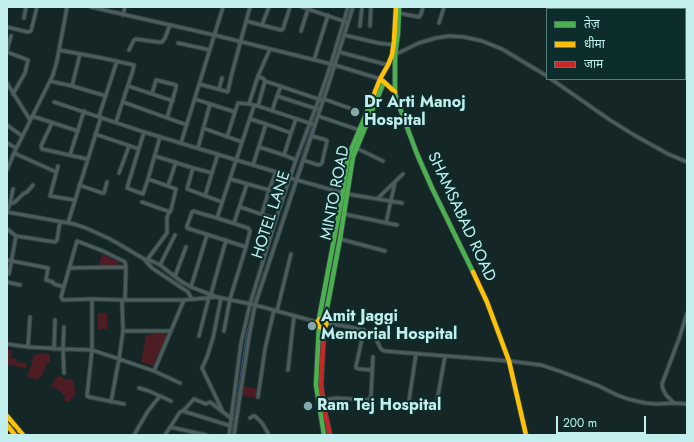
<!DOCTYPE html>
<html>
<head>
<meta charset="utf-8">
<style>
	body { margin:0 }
	#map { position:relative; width:694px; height:442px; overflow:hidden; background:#142626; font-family:Jost,"Noto Sans Devanagari",sans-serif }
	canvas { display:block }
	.frame { position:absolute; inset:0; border:8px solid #c2efee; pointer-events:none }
	.legend { position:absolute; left:546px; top:8px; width:140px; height:72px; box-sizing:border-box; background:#0d2d2d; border:1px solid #557b7a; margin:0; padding:5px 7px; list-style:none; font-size:12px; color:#c2efee }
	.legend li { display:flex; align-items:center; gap:8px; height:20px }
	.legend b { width:20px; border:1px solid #557b7a }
	.scale { position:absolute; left:556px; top:416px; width:90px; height:18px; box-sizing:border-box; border:2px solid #c2efee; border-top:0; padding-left:5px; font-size:12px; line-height:14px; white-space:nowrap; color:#c2efee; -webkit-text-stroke:3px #0d2d2d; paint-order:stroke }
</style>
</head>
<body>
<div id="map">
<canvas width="694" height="442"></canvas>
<div class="frame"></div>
<ul class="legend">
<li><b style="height:5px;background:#4caf50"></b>तेज़</li>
<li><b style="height:5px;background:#ffc107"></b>धीमा</li>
<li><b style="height:5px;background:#c62828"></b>जाम</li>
</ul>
<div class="scale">200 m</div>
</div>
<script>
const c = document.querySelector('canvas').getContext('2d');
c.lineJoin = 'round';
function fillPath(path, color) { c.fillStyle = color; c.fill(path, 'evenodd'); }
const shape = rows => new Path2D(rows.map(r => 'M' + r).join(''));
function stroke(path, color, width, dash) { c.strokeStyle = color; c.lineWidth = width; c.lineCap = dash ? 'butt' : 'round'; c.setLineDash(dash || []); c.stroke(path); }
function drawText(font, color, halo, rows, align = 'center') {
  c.font = font + ' Jost,sans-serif'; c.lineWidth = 4; c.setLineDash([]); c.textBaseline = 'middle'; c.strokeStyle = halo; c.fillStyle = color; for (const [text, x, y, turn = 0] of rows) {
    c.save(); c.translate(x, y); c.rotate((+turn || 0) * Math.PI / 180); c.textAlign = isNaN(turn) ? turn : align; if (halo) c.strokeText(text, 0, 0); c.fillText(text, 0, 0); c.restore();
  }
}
fillPath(shape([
	[102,254,119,262,118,265,99,265],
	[98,313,107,313,107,329,98,330],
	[165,333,167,336,154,366,141,362,146,335],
	[7,350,12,350,11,358,16,359,16,362,26,363,27,365,27,368,7,365],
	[39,353,50,354,50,362,47,363,43,374,40,377,36,380,27,376,32,364,33,356],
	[59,376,65,379,72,380,74,382,74,386,76,393,69,402,64,401,65,396,55,387,51,388,55,378],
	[244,386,258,389,257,398,242,396]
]), '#4e1c23');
stroke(shape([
	[333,63,339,46],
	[255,299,332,66],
	[232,435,246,337,253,308]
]), '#3a6497', 1);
const street = shape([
	[91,7,214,35,335,65,380,79],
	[302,7,346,22],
	[398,13,419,17,421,14,423,7],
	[123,15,125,7],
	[24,18,26,7],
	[246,21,281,30,283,29,290,7],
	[439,23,444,7],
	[262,25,269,7],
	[360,26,362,7],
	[370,26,371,7],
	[7,27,28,32,31,31,37,7],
	[301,31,308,9],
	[344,35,378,43,394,45],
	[178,43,210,50],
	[7,50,11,36],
	[59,50,102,58,134,65,133,70,116,122],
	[129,50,134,40,136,39,157,42,162,42,165,38,170,25],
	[7,52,28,60,25,73,13,94],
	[339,52,388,65],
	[394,55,419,43,436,38,449,36,464,37,482,41,502,49,547,76],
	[314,60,328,15],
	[258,76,264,79,265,81,321,100],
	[551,79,610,120,634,135,668,154,687,162],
	[50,81,72,86,106,96],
	[7,83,30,120],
	[199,84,225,91,227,92,228,91,232,73,250,7],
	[72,86,80,54],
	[128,86,173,101],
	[219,89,222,78],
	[152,94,156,80,176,85,176,88,167,118],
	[277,96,281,86],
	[195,99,210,104],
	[324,99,349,108],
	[54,102,144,132,276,172,290,178,343,193],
	[123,102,187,125],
	[249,104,258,76,270,49],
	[258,106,265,81],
	[272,111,277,96,317,109],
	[235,112,238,103,249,104,258,106,315,125],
	[32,116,78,131],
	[99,116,117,61],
	[318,116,359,130],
	[250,119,266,124,253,165],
	[52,123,41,146,42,149,87,159],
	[266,124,291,133,296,119],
	[7,125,22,136],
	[203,128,242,142],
	[144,132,127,188,143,194,148,179],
	[95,134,139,149],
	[7,143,16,148],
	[181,143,223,7],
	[259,147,284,155,291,133],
	[198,148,210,104,235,112,227,137],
	[356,148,383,161],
	[14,153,56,172],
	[218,154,212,173,193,168,187,189,222,202],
	[70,155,84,111],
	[284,155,296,160],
	[155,156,193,168],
	[303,160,318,165,321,164,322,163,327,141,326,140,312,136],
	[58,166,50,196,75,200],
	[7,170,14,153,53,75,57,61,67,7],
	[119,173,129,146],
	[230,179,269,190,276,172],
	[79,185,102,193,104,193,107,182],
	[168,186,176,162],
	[347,194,402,203],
	[205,196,212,173],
	[377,199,403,174],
	[142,202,170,212,171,210,176,189,148,179,160,137],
	[10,204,15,202,23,194,27,192,33,185],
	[240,207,276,219],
	[7,211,10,204,13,189],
	[7,212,74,224,86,228,108,238,119,244,144,259,152,268,188,292,192,299],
	[262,214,269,190],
	[344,214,397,225],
	[217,218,254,106],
	[68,223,101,117],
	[234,223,247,184],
	[386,223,395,182],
	[7,229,16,236,55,242,57,240,60,222],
	[340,239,385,251],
	[144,259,152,261,160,265,182,282,191,287,217,297,255,305,317,322],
	[7,260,48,268,46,280,53,282,54,284,64,287],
	[147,260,167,233,167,218,169,211],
	[160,265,175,235],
	[69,268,126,267],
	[9,274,16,236],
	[175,276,186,247],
	[7,282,20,285],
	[191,287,207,235],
	[211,294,226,240],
	[221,298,213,338,207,357,202,368,223,412],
	[92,299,92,350,87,396,89,397,124,404],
	[125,300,126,267,125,262,103,251,77,241,61,297,63,300,92,299,122,300,184,300,217,297],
	[277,311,291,254],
	[326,323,350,327,369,332,375,337,381,349,384,351,509,361,541,365,559,371,599,386,617,395,628,399,645,403,657,404,674,403,687,404],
	[64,327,63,349,92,350,119,359,154,371,184,300],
	[364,330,356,366,356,368,359,369,372,370],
	[123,331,171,331],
	[224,331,230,299,246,247,250,231,248,228,217,218,196,212,194,211,192,212,187,226,187,228,246,247],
	[199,336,209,297],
	[7,344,28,347,63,349,64,373],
	[28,347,30,317],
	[54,349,55,320],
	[288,370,294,316],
	[154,371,180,383],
	[139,388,149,391,171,401],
	[258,397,265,349,274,310],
	[323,400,337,398,366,400,370,399,371,396,373,357],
	[437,401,445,356],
	[111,402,119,359,123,331,122,300],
	[674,403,666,395,663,389,662,384,680,336,687,313],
	[408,407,416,354],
	[183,411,231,426],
	[250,418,253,416,255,416,262,423,268,433,268,435],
	[170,427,206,435],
	[134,435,148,411,160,396],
	[165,435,180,412,183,411,194,399,206,404,210,402,232,419],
	[229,435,241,343,250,304,276,219,296,160,319,99,331,64,348,7],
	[234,435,249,337,255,305,328,86,353,7]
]);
const fast = shape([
	[399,7,398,33,395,55,395,92,397,100,417,154,432,188,473,272],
	[319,319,342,197,348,157,369,107],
	[325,319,340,239,353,157,384,82],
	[319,326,316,385,324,435]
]);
const slow = shape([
	[383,81,395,92],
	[369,107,380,79,388,65,392,55,394,41,396,7],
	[473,272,487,302,509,361,526,435],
	'317.5 323a4.5 4.5 0 1 1 9 0a4.5 4.5 0 1 1-9 0Z',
	[7,416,23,435],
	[7,425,15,435]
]);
const jam = shape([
	[324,327,321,385,324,408,330,435]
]);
stroke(street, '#324444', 5);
stroke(fast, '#324444', 6);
stroke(slow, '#324444', 6);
stroke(jam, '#324444', 6);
stroke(street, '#4c5c5c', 3);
stroke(fast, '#4caf50', 4.5);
stroke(slow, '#ffc107', 4.5);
stroke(jam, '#c62828', 4.5);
stroke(shape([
	[7,420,21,435]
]), '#4f5d5d', 1, [6, 3]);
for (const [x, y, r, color] of [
	[355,112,5,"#85a9a8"],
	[312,326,5,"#85a9a8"],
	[308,406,5,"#85a9a8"]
]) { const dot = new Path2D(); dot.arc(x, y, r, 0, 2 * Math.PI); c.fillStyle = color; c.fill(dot); stroke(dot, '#0d2d2d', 1.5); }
drawText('bold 16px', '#c2efee', '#0d2d2d', [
	["Dr Arti Manoj",364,103],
	["Hospital",364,121],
	["Amit Jaggi",321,317],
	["Memorial Hospital",321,335],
	["Ram Tej Hospital",317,406]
], 'left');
drawText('16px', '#c2efee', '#0d2d2d', [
	["MINTO ROAD",336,193,-79],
	["HOTEL LANE",272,215,-72],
	["SHAMSABAD ROAD",461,217,65]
]);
</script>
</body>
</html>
